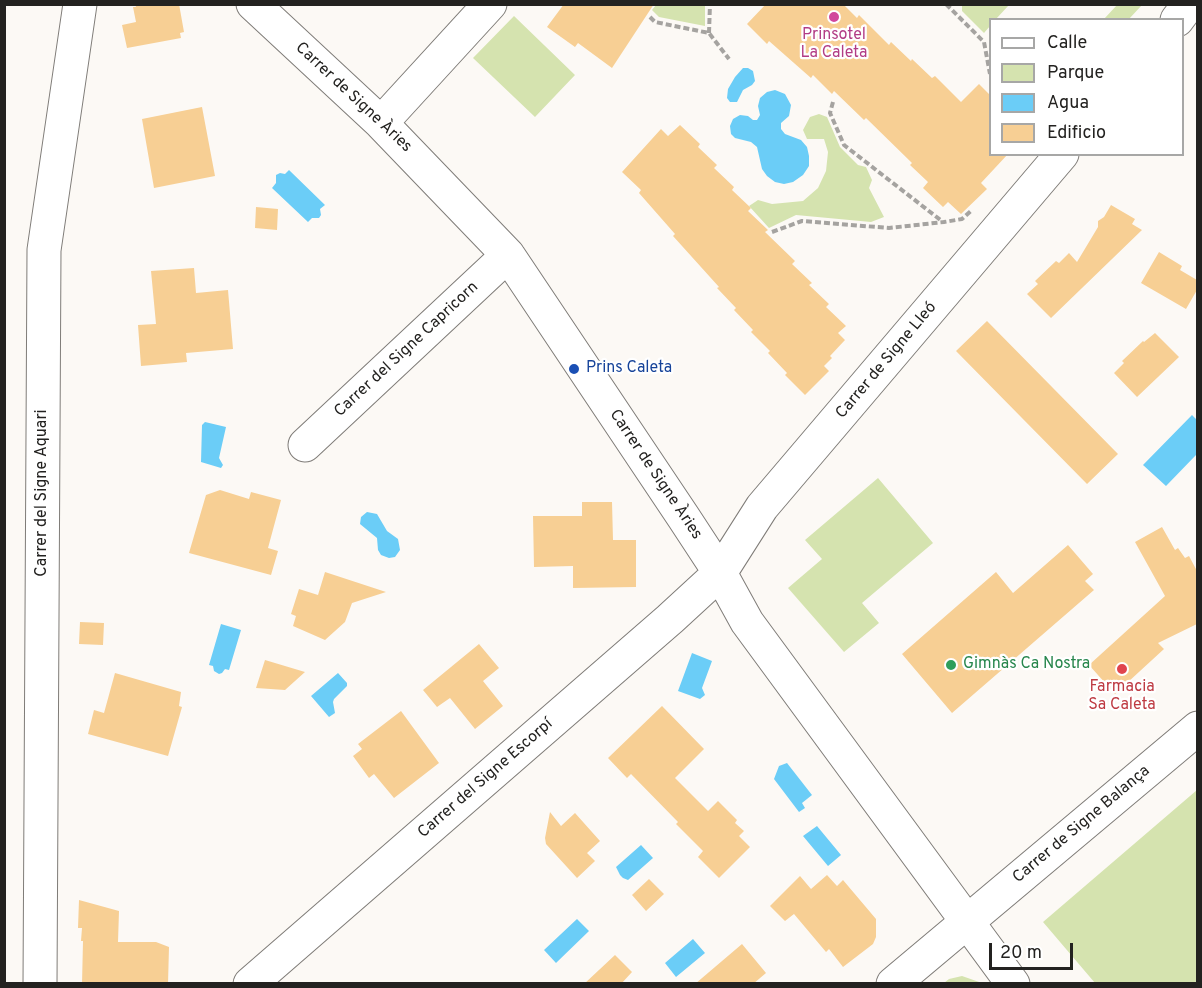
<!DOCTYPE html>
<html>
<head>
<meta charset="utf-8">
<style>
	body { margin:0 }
	#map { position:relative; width:1202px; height:988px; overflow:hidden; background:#fcf9f5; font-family:Overpass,sans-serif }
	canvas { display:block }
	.frame { position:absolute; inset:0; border:6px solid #232220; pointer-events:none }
	.legend { position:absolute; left:989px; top:18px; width:195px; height:138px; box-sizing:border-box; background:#fff; border:2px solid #a7a7a6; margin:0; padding:8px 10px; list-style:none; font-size:18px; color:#232220 }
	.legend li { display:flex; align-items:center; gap:12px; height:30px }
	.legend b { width:30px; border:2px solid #a7a7a6 }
	.scale { position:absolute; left:989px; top:943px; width:84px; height:27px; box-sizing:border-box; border:3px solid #232220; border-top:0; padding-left:8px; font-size:18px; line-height:21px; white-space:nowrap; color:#232220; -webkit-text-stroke:4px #fff; paint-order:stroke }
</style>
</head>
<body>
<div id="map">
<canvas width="1202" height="988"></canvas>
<div class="frame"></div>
<ul class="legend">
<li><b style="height:8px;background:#fff"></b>Calle</li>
<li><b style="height:16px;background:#d5e3af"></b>Parque</li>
<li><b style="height:16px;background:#6bcdf7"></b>Agua</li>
<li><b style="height:16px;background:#f7cf94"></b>Edificio</li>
</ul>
<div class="scale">20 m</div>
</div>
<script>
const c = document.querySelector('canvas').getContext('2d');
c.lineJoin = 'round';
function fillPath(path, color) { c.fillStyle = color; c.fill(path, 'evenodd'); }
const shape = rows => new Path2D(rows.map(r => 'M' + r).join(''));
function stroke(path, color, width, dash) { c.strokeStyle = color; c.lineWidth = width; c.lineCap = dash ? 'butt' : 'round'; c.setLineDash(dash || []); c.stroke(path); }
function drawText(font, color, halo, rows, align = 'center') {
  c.font = font + ' Overpass,sans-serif'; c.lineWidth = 4.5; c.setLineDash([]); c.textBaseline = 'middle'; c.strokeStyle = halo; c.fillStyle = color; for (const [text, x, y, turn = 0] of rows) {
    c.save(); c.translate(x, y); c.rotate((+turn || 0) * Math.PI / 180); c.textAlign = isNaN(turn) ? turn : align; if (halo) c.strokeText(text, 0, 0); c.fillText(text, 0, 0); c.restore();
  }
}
fillPath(shape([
	[656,5,705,5,705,26,659,17,652,10],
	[962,5,962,4,1009,5,996,19,990,20,990,26,984,33,962,11],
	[1117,5,1117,4,1142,5,1129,19,1104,19],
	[514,16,575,75,535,117,473,58],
	[819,114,827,117,840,147,858,165,866,167,872,180,869,188,884,217,871,222,796,215,769,228,749,206,758,200,772,204,803,201,818,188,826,171,828,152,824,139,807,139,803,130,810,117],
	[878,478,933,543,862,603,879,623,844,652,788,588,822,559,805,540],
	[1197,790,1197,983,1095,983,1043,922],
	[962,976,982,983,983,983,944,983,949,979]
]), '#d5e3af');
fillPath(shape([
	[743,68,748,68,753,71,755,81,752,85,743,90,737,102,730,102,727,98,728,89,735,77],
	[775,90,785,94,791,105,789,116,781,123,781,129,785,134,801,140,807,147,809,156,809,166,803,175,793,182,784,184,775,182,767,176,762,169,757,147,751,142,735,138,731,134,730,126,733,119,740,115,748,116,753,120,757,120,760,115,758,106,760,98,767,92],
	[289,170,325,205,320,209,321,215,319,218,312,218,308,222,272,188,276,183,276,175,280,173,285,174],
	[1192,415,1197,420,1197,454,1166,486,1143,465],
	[205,422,226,427,219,458,223,465,221,468,201,462,202,425],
	[367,512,377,514,387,531,398,539,400,550,395,557,389,558,381,555,378,550,377,538,360,524,361,517],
	[221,624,241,630,229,670,225,669,222,673,219,674,214,671,213,666,209,665],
	[692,653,712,661,702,688,705,695,700,699,678,691],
	[338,673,347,683,347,686,334,699,333,702,335,713,329,717,311,696],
	[787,763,812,795,802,803,805,808,799,812,774,779,779,766],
	[817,826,841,855,828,866,803,836],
	[641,845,653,858,628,880,623,878,620,875,616,867],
	[577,919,589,931,556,963,544,950],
	[693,939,705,953,676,977,665,963]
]), '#6bcdf7');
fillPath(shape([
	[135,4,179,4,184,32,180,33,181,38,127,48,122,25,136,22,133,7,136,7],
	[564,4,654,4,612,68,578,43,575,47,547,27],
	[766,4,843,4,857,18,859,15,889,45,891,42,911,61,912,59,932,78,935,76,961,102,979,84,990,95,990,154,1008,154,981,183,987,189,961,214,948,202,943,207,923,188,928,182,910,165,912,163,866,118,864,120,834,91,832,94,813,75,811,78,769,41,767,44,747,24],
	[202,107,215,176,154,188,142,119],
	[680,125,700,144,698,147,717,165,714,168,734,187,732,190,751,208,748,211,768,230,765,232,795,261,792,264,812,283,809,285,829,304,826,307,846,326,838,333,845,340,830,356,832,358,824,366,829,371,805,395,785,375,787,373,768,353,770,351,751,332,753,330,734,310,736,308,717,288,719,287,673,236,675,234,639,193,641,190,622,172,661,129,668,136],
	[1111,205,1135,219,1132,224,1142,230,1051,318,1027,294,1038,284,1035,281,1056,261,1059,263,1069,253,1077,262,1098,227,1098,221,1104,217],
	[256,207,278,209,277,230,255,228],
	[1159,252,1182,266,1180,270,1197,280,1197,290,1186,309,1141,283],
	[194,268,196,293,228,290,233,349,186,353,187,362,141,366,138,325,156,324,151,271],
	[987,321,1118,454,1087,484,956,351],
	[1155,333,1179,357,1137,397,1114,373,1124,363,1122,361,1143,341,1144,342],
	[220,490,249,499,251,492,281,500,268,548,278,551,271,575,189,553,206,495],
	[582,502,612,502,613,540,636,540,636,587,573,588,573,566,534,567,533,516,582,516],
	[1162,527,1175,550,1178,548,1185,558,1189,556,1197,571,1197,624,1158,643,1164,649,1115,694,1089,665,1165,596,1135,542],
	[1068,545,1093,574,1085,581,1094,590,952,713,902,654,996,572,1013,593],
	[325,572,386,592,352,603,345,622,325,640,293,626,296,616,291,614,299,589,318,595],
	[80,622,104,623,103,645,79,644],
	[479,644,499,668,483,681,503,706,475,729,450,698,437,707,423,690],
	[265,660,305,672,285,690,256,688],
	[115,673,181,692,179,706,182,707,168,756,88,734,94,710,104,713],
	[662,706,704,749,675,778,708,811,718,801,737,820,735,823,744,831,739,836,750,847,719,878,698,857,703,851,676,824,678,822,631,774,627,778,608,758],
	[401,711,439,763,394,798,374,774,369,778,353,756,362,749,358,744],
	[550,812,561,826,575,813,600,841,587,853,595,861,577,878,546,844,545,838],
	[827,875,837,886,843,880,876,919,876,937,873,944,843,967,829,949,826,952,794,914,785,921,770,906,800,876,811,889],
	[649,879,664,894,646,911,632,895],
	[79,900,119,911,118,942,156,942,169,947,168,984,82,984,83,941,81,941,82,928,78,928],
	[742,944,766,973,753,984,695,984],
	[615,955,632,972,621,984,584,984]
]), '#f7cf94');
const minor = shape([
	[253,4,381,123,508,255,684,518,720,573,747,622,1013,984],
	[1177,20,1189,4],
	[381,123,490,4],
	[305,445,508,255],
	[40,984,44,250,80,4],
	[250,984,670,619,720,573,762,507,1062,154],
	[893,984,1198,728]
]);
stroke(minor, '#7f7c78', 35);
stroke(shape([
	[946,4,984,42,990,74],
	[650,17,655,22,709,33,729,59],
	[709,33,710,4],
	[833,102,830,113,844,145,943,222],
	[772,232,802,221,889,228,944,222,962,219,972,210]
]), '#a5a3a0', 4, [6, 3]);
stroke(minor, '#fff', 33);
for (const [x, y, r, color] of [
	[834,17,6,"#d1479c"],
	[574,369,6,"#1a4fb4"],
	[951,665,6,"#2e9e5b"],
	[1122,669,6,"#e0444e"]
]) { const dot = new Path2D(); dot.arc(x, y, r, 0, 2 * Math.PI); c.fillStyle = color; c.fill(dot); stroke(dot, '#fff', 2); }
drawText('16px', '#b23c85', '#fff', [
	["Prinsotel",834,36],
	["La Caleta",834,54]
]);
drawText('16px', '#232220', '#fff', [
	["Carrer de Signe Àries",353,98,43],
	["Carrer del Signe Capricorn",407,350,-43],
	["Carrer de Signe Lleó",887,361,-50],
	["Carrer de Signe Àries",655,475,56],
	["Carrer del Signe Aquari",43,493,-90],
	["Carrer del Signe Escorpí",486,779,-41],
	["Carrer de Signe Balança",1082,825,-40]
]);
drawText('16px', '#164399', '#fff', [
	["Prins Caleta",586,369]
], 'left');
drawText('16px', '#27864d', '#fff', [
	["Gimnàs Ca Nostra",963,665]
], 'left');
drawText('16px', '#be3a42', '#fff', [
	["Farmacia",1122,688],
	["Sa Caleta",1122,706]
]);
</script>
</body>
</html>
